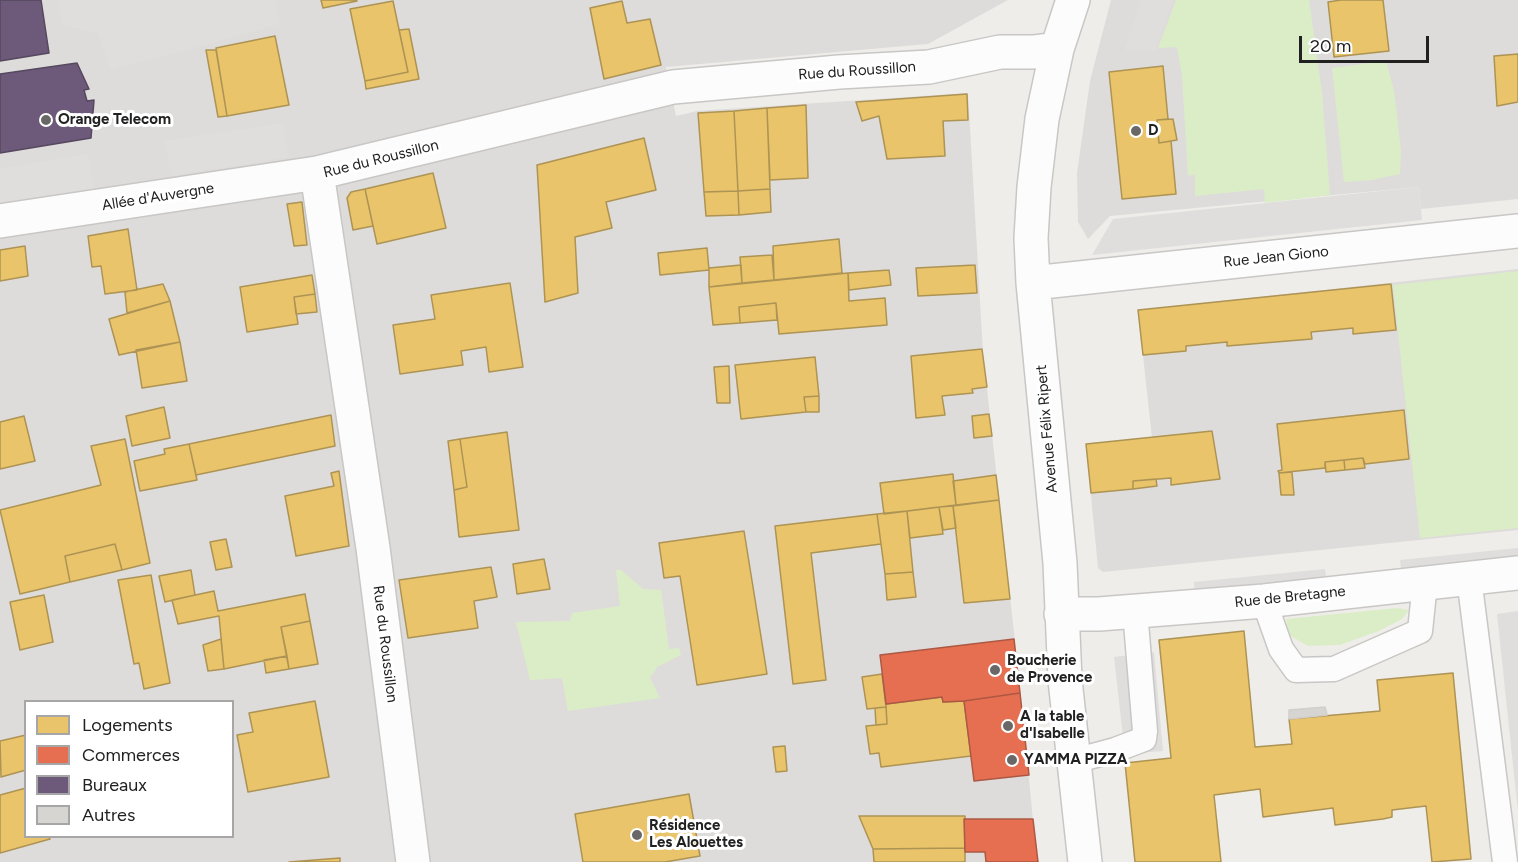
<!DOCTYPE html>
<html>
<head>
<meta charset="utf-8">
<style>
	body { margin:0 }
	#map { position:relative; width:1518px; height:862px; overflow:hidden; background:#efede9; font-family:Figtree,sans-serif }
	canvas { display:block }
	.legend { position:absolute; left:24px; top:700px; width:210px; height:138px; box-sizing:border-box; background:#fff; border:2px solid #a6a6a6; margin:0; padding:8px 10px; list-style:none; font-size:18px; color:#212121 }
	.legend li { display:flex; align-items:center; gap:12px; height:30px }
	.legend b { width:30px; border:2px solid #a6a6a6 }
	.scale { position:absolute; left:1299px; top:36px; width:130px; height:27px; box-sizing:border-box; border:3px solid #212121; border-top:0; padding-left:8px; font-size:18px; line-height:21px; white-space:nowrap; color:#212121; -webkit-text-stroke:4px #fff; paint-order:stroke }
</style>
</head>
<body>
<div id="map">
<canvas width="1518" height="862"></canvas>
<ul class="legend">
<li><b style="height:16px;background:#e9c46a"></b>Logements</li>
<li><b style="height:16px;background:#e76f51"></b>Commerces</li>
<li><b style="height:16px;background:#6d597a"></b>Bureaux</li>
<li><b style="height:16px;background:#d7d5d2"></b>Autres</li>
</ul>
<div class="scale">20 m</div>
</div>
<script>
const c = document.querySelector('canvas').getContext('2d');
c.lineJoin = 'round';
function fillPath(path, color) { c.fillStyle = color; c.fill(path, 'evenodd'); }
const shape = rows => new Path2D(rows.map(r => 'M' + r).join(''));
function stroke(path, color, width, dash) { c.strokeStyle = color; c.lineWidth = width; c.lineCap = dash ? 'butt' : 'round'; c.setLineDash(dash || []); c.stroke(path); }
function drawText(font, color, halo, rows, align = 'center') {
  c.font = font + ' Figtree,sans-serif'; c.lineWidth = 6; c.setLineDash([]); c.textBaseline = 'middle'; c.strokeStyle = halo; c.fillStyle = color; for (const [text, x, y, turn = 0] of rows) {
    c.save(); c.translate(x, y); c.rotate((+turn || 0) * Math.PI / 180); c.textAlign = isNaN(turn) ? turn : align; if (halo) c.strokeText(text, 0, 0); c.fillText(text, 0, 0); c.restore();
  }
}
fillPath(shape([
	[0,0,1008,0,928,44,666,67,676,116,697,111,968,93,983,353,1020,686,1037,862,0,862],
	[26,702,232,702,232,836,26,836],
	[1111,0,1518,0,1518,199,1421,209,1419,187,1110,216,1088,239,1078,222,1077,173,1090,81],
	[1518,269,1518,530,1103,572,1098,568,1086,444,1152,438,1138,310]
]), '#dedcda');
fillPath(shape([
	[1176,0,1309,0,1322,93,1330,195,1265,203,1264,189,1195,196,1195,174,1188,176,1182,75,1177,47,1158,48],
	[1386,61,1394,91,1398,124,1401,151,1400,174,1372,180,1344,182,1332,68],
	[1518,271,1518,528,1420,538,1393,285],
	[616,570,621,570,643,589,661,590,669,649,679,648,681,655,657,667,650,678,660,698,568,711,562,678,530,680,516,622,570,621,572,613,620,606],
	[1397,608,1409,610,1402,619,1379,631,1340,645,1308,646,1289,635,1286,619]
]), '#dbedc7');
fillPath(shape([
	[58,0,276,0,279,24,205,45,111,69,97,33,62,25],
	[1141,0,1173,0,1156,50,1125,50],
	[283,123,289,157,172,176,165,141],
	[88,154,94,189,0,204,0,169],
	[1419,187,1422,220,1092,255,1113,219],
	[1518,548,1518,563,1402,575,1400,560],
	[1325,569,1327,582,1195,596,1194,582],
	[1518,611,1518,812,1497,614],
	[1154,652,1163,751,1125,754,1114,657]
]), '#dfdedd');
const homes = shape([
	[321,0,356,0,357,1,323,8,321,0],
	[1383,0,1389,51,1334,57,1328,2,1341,0,1383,0],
	[393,1,408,72,365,81,350,9,393,1],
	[622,1,627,23,650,19,661,65,604,79,590,8,622,1],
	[409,29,419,79,366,89,365,81,408,72,399,30,409,29],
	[275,36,289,105,227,116,216,48,275,36],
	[206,50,216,50,227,116,218,117,206,50],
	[1518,54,1518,102,1497,106,1494,56,1518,54],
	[1163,66,1168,119,1157,120,1159,143,1171,141,1176,194,1122,199,1109,72,1163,66],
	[967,94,968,120,943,121,945,156,887,159,879,116,862,121,856,102,967,94],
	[806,105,808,178,770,180,767,108,806,105],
	[767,108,770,189,738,191,734,111,767,108],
	[734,111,738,191,704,192,698,113,734,111],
	[1173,119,1177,140,1159,143,1157,120,1173,119],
	[644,138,656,190,606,202,612,228,575,237,578,293,545,302,537,165,644,138],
	[433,173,446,228,377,244,365,189,433,173],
	[365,189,373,226,353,230,347,198,351,192,365,189],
	[770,189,771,212,739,215,738,191,770,189],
	[738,191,739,215,706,216,704,192,738,191],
	[302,202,307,245,294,246,287,204,302,202],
	[128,229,137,290,105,294,101,266,92,267,88,236,128,229],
	[839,239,842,273,774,280,773,246,839,239],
	[25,246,28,276,0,281,0,250,25,246],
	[707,248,709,270,660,275,658,253,707,248],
	[772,255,774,280,742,283,740,257,772,255],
	[741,265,742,283,709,287,709,268,741,265],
	[975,265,977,293,918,296,916,268,975,265],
	[889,270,891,285,849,290,848,273,889,270],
	[848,273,849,301,885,298,887,325,779,334,776,303,739,307,740,323,713,325,709,287,848,273],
	[312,275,315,294,294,297,298,324,247,332,240,287,312,275],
	[510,283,523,367,489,372,486,347,461,351,463,365,400,374,393,325,435,319,431,295,510,283],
	[163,284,170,301,127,313,125,292,163,284],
	[1391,284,1396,330,1353,334,1353,328,1311,332,1312,339,1227,346,1227,342,1186,346,1186,351,1143,355,1138,310,1391,284],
	[315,294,317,312,296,314,294,297,315,294],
	[170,301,180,342,119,355,109,319,170,301],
	[776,303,777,320,740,323,739,307,776,303],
	[180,342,187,381,142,388,136,350,180,342],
	[982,349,987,387,972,389,973,393,942,396,945,415,916,418,911,356,982,349],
	[815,357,819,396,804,397,806,412,741,419,735,365,815,357],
	[729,366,730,403,717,403,714,367,729,366],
	[819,396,819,412,806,412,804,397,819,396],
	[164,407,170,438,132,446,126,416,164,407],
	[1404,410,1409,459,1365,464,1363,458,1325,462,1325,468,1279,473,1278,471,1282,470,1277,424,1404,410],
	[989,414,992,436,974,438,972,416,989,414],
	[331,415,335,446,196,475,189,444,331,415],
	[24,416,35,461,0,469,0,422,24,416],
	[1212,431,1220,479,1171,485,1171,478,1133,481,1133,489,1091,493,1086,444,1212,431],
	[507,432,519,530,459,537,454,490,467,487,460,439,507,432],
	[125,439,150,563,122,570,115,544,65,556,70,582,20,594,0,510,101,485,91,446,125,439],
	[460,439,467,487,454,490,448,441,460,439],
	[189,444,197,480,140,491,134,461,165,454,164,449,189,444],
	[1363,458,1365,468,1345,470,1344,460,1363,458],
	[1344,460,1345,470,1326,472,1325,462,1344,460],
	[339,471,349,546,296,556,285,496,334,486,331,473,339,471],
	[1292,472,1294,495,1281,495,1279,473,1292,472],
	[953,474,956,505,884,514,880,483,953,474],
	[996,475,999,500,956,505,953,481,996,475],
	[1156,479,1157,486,1133,489,1133,481,1156,479],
	[999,500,1010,599,964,603,953,506,999,500],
	[953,506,956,528,943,530,939,507,953,506],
	[939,507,943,534,910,538,907,511,939,507],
	[907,511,913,572,885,574,877,514,907,511],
	[877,514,881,544,811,553,826,680,793,684,775,526,877,514],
	[744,531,767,674,697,685,680,576,664,578,659,543,744,531],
	[226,539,232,567,216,570,210,542,226,539],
	[115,544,122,570,70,582,65,556,115,544],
	[544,559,550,589,517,594,513,564,544,559],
	[491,567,497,597,474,601,478,628,408,638,399,580,491,567],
	[191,570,195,595,165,602,159,576,191,570],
	[913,572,916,597,887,600,885,574,913,572],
	[151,575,170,683,144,689,139,663,134,664,118,580,151,575],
	[214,591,218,611,305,594,310,621,281,627,287,656,224,669,219,616,178,624,172,600,214,591],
	[44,595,53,642,20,650,10,602,44,595],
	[310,621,318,664,289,669,281,627,310,621],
	[1244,631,1255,747,1292,744,1289,719,1380,711,1377,680,1453,673,1471,859,1432,862,1426,806,1392,810,1392,817,1383,819,1335,825,1333,808,1263,817,1260,789,1214,795,1221,862,1135,862,1125,763,1171,758,1159,640,1244,631],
	[221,639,224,669,208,671,203,645,221,639],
	[287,656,289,669,266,673,264,660,287,656],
	[882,674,886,707,867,709,862,677,882,674],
	[942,697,943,702,964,701,971,756,881,767,879,753,870,754,866,726,887,724,886,704,942,697],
	[315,701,329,777,248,792,237,735,253,732,249,713,315,701],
	[886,707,887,724,876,725,875,708,886,707],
	[26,735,26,770,1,777,0,741,26,735],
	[785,746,787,771,776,772,773,747,785,746],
	[26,788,26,836,49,836,50,839,0,853,0,795,26,788],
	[689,794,700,856,665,862,583,862,575,814,689,794],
	[859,816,965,816,965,848,873,849,859,816],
	[965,848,965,862,874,862,873,849,965,848],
	[340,858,340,862,289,862,340,858]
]);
fillPath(homes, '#e9c46a');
stroke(homes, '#ad9354', 1.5);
const shops = shape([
	[1014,639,1020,693,964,701,943,702,942,697,886,704,880,655,1014,639],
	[1020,693,1029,775,974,781,964,701,1020,693],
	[964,819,1033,819,1038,862,986,862,985,852,965,852,964,819]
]);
fillPath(shops, '#e76f51');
stroke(shops, '#ac5843', 1.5);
const offices = shape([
	[0,0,41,0,49,53,0,61,0,0],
	[77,63,89,89,84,90,87,101,94,100,91,138,0,153,0,74,77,63]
]);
fillPath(offices, '#6d597a');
stroke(offices, '#56485f', 1.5);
const building = shape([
	[1325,707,1327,715,1289,719,1289,710,1325,707]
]);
fillPath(building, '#d7d5d2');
stroke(building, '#d2cfca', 1.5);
const service = shape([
	[1469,578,1505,862],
	[1264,601,1281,649,1296,670,1334,669,1420,631,1425,583],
	[1074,761,1115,750,1144,739,1145,731,1135,611]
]);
const minor = shape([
	[1073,0,1057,49,1042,119,1034,187,1031,238,1033,283,1060,563,1065,680,1085,862],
	[317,173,373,548,413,862],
	[0,221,317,173,673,87,839,72,929,67,1000,52,1033,52,1057,49],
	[1033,283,1518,231],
	[1061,614,1099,614,1264,601,1518,573]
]);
stroke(service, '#c8c7c5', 27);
stroke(minor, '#c8c7c5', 36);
stroke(service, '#fdfcfc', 24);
stroke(minor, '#fdfcfc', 33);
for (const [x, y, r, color] of [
	[46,120,6,"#696867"],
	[1136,131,6,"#696867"],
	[995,670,6,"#696867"],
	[1008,726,6,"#696867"],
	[1012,760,6,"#696867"],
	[637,835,6,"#696867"]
]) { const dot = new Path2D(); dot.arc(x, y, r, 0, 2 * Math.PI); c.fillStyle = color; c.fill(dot); stroke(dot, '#fff', 2); }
drawText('15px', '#212121', '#fff', [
	["Rue du Roussillon",857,71,-4],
	["Rue du Roussillon",381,159,-14],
	["Allée d'Auvergne",158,197,-9],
	["Rue Jean Giono",1276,257,-6],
	["Avenue Félix Ripert",1047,429,-95],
	["Rue de Bretagne",1290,597,-6],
	["Rue du Roussillon",385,644,83]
]);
drawText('bold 15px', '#212121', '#fff', [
	["Orange Telecom",58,120],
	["D",1148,131],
	["Boucherie",1007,661],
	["de Provence",1007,678],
	["A la table",1020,717],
	["d'Isabelle",1020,734],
	["YAMMA PIZZA",1024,760],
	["Résidence",649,826],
	["Les Alouettes",649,843]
], 'left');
</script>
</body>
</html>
